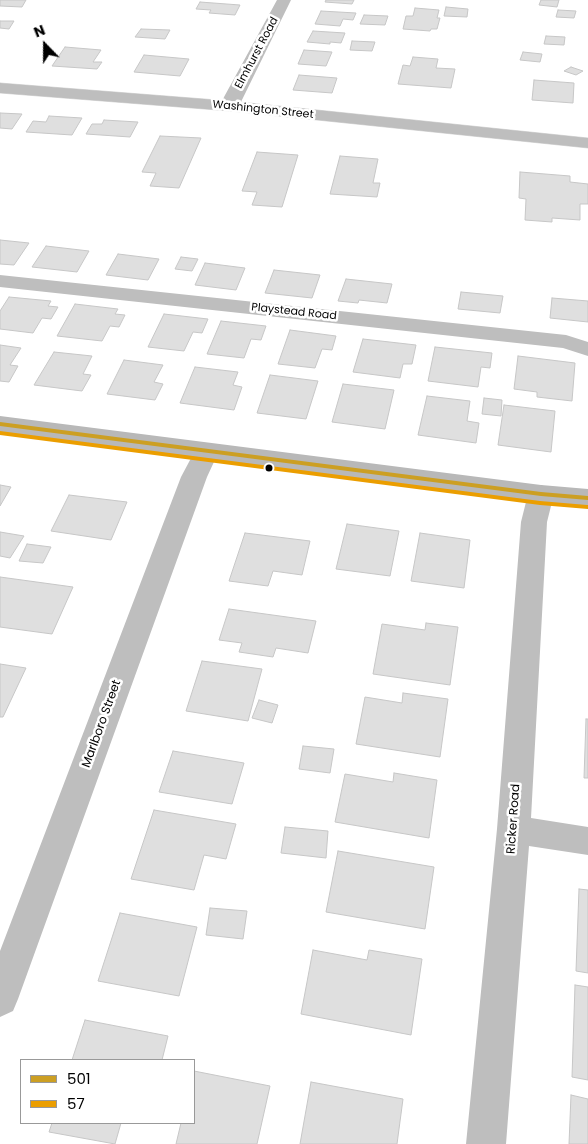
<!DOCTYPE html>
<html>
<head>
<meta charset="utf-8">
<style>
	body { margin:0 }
	#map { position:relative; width:588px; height:1144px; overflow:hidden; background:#fff; font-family:Poppins,sans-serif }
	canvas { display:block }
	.legend { position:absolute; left:20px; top:1059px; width:175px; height:65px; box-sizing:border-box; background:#fff; border:1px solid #999; margin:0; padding:6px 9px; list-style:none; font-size:15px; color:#000 }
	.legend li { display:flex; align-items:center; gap:10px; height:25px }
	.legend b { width:25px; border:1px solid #999 }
	.north { position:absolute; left:20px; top:20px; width:50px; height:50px; -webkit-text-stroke:4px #fff; paint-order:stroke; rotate:338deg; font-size:14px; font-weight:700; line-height:20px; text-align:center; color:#000 }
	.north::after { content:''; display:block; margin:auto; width:18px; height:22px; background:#000; clip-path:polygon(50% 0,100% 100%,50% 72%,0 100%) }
</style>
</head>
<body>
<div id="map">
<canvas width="588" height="1144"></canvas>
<ul class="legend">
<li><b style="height:6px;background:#cc9f23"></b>501</li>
<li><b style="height:6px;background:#eb9e00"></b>57</li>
</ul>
<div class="north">N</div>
</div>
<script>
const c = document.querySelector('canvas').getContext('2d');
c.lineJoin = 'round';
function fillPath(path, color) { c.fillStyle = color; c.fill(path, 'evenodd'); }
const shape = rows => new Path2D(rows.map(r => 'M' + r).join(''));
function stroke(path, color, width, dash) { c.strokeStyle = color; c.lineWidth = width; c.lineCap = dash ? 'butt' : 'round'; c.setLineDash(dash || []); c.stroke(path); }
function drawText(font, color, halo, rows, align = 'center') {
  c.font = font + ' Poppins,sans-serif'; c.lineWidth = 5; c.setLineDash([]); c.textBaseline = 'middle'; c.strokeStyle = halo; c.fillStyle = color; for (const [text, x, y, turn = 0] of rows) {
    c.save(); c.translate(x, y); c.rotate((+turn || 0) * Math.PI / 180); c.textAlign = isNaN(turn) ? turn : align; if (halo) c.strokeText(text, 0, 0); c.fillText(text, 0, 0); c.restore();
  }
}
const building = shape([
	[0,0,26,0,22,7,0,6,0,0],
	[326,0,354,0,352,4,325,2,326,0],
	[541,0,559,0,557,7,539,5,541,0],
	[200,2,240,5,235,15,209,13,211,10,196,9,200,2],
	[446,7,468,9,467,17,444,16,446,7],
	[415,8,439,10,437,18,440,18,437,29,431,29,430,31,403,29,406,16,413,16,415,8],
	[558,10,576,11,574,18,556,17,558,10],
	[321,11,356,13,353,20,343,19,340,26,315,24,321,11],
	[364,15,388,16,385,25,360,24,364,15],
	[0,21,14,21,9,29,0,28,0,21],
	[141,29,170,30,165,39,135,37,141,29],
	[313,31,345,33,341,43,330,42,330,44,307,42,313,31],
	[546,36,565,37,564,45,544,44,546,36],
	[352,41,375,42,372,51,350,50,352,41],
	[65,47,101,50,93,62,102,62,97,69,52,66,65,47],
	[304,50,332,52,326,66,298,64,304,50],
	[523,52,542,54,540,62,520,60,523,52],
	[144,55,189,59,180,76,134,72,144,55],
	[413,57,438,59,436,68,455,69,451,88,398,84,403,65,410,66,413,57],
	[571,67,583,71,576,75,564,71,571,67],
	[299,75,337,78,332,93,293,90,299,75],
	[534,80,574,83,573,103,532,100,534,80],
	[0,113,22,114,12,129,0,128,0,113],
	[49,116,82,118,72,135,26,132,33,121,46,122,49,116],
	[104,120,138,122,130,137,86,134,92,124,102,124,104,120],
	[160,136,201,138,179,188,150,186,156,173,142,172,160,136],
	[257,152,298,155,282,207,252,205,257,192,242,191,257,152],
	[340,156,378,159,373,183,380,183,377,197,330,194,340,156],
	[520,172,570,176,570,182,588,184,588,204,580,204,580,220,552,218,552,222,525,220,526,199,519,198,520,172],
	[0,240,29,243,14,265,0,264,0,240],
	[46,246,89,251,77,272,32,267,46,246],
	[118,254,159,259,148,280,106,275,118,254],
	[181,257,198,259,192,271,175,269,181,257],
	[205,263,245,268,236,290,195,285,205,263],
	[274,270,320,275,312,298,265,293,274,270],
	[346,279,392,284,387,303,359,300,358,303,338,301,346,279],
	[461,292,503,296,500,313,458,309,461,292],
	[9,297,51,301,48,306,58,307,51,319,42,318,33,333,0,329,0,311,9,297],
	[552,298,588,301,588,322,550,318,552,298],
	[75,304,118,309,115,314,125,315,119,327,110,326,102,341,57,336,75,304],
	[164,314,208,319,202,333,193,332,184,351,148,347,164,314],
	[221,321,266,326,261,340,251,339,244,358,207,354,221,321],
	[290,330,336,336,332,350,322,349,315,368,278,364,290,330],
	[363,339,416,345,412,364,403,364,400,378,353,372,363,339],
	[0,345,21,348,10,365,18,366,9,382,0,381,0,345],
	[435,347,492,353,490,368,481,367,478,387,428,381,435,347],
	[54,352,92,356,83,374,91,375,82,391,34,385,54,352],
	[518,356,575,363,572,401,537,397,537,392,514,389,518,356],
	[124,360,163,365,154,382,163,384,155,400,107,394,124,360],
	[195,367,238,372,233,385,242,387,234,410,180,403,195,367],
	[270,375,318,381,306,419,257,413,270,375],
	[343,384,394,390,385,429,332,422,343,384],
	[427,396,470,401,467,421,479,423,476,443,418,435,427,396],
	[484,398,502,400,501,416,482,414,484,398],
	[504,405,555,411,551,452,498,445,504,405],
	[0,485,11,487,0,506,0,485],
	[69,495,127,502,111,540,51,531,69,495],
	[347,524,399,531,390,576,336,569,347,524],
	[0,532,24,536,10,558,0,556,0,532],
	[245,533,310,541,302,575,273,571,268,586,229,581,245,533],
	[420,533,470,540,464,588,411,581,420,533],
	[27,544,51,547,43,563,19,561,27,544],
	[0,577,73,587,52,634,0,627,0,577],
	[229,609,316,621,308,653,276,648,273,657,239,652,242,643,219,640,229,609],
	[426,623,458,627,450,685,373,674,382,624,425,630,426,623],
	[202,661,262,669,248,721,186,711,202,661],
	[0,664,26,668,3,717,0,717,0,664],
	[403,693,448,699,440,757,356,744,365,697,402,703,403,693],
	[259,700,278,705,272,723,252,718,259,700],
	[586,719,588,719,588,778,584,778,586,719],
	[303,746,334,749,330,773,299,769,303,746],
	[173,751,244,763,232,804,159,792,173,751],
	[394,773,437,780,429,838,335,822,345,774,393,782,394,773],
	[154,810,236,824,226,859,204,855,194,890,131,879,154,810],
	[285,827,328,831,326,858,281,853,285,827],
	[338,851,434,867,425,929,326,912,338,851],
	[579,889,588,890,588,973,576,971,579,889],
	[210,908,247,911,243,939,206,935,210,908],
	[120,913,197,927,179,996,98,981,120,913],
	[313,950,367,960,369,950,422,959,411,1035,301,1014,313,950],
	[575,985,588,987,588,1080,572,1077,575,985],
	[85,1020,168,1036,162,1060,72,1060,85,1020],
	[194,1071,270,1086,257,1144,176,1144,181,1123,194,1123,194,1071],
	[311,1082,403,1099,397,1144,300,1144,311,1082],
	[571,1095,588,1099,588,1144,569,1144,571,1095],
	[52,1123,121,1123,115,1144,49,1132,52,1123]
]);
fillPath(building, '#dfdfdf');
stroke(building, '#c7c7c7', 1);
const primary = shape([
	[0,83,230,101,588,138,588,148,230,111,0,93,0,83]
]);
stroke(primary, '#dbdbdb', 1);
fillPath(shape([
	[277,0,291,0,239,106,236,110,230,111,224,110,221,106,224,97,277,0],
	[0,275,566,335,588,342,588,356,563,348,0,287,0,275],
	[207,443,216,445,219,451,207,477,18,999,13,1011,0,1017,0,951,181,477,198,445,207,443],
	[541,485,550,488,554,494,547,522,531,818,588,827,588,855,529,846,506,1144,466,1144,497,829,521,522,528,494,532,488,541,485]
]), '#bebebe');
fillPath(shape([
	[0,416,541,485,588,489,588,507,541,503,0,432,0,416]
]), '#b8b8b8');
fillPath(primary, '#bebebe');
fillPath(shape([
	[0,422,541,492,588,496,588,500,541,496,0,426,0,422]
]), '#cc9f23');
fillPath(shape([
	[0,431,540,501,587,505,588,505,588,509,540,505,0,435,0,431]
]), '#eb9e00');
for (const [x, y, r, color] of [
	[269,468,4.5,"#000"]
]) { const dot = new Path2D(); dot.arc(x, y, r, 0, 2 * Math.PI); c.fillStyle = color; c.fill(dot); stroke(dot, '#fff', 2); }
drawText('11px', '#000', '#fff', [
	["Elmhurst Road",257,53,-62],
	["Washington Street",263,110,6],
	["Playstead Road",294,312,6]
]);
drawText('12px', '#000', '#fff', [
	["Marlboro Street",102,724,-70],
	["Ricker Road",514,819,-86]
]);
</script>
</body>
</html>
